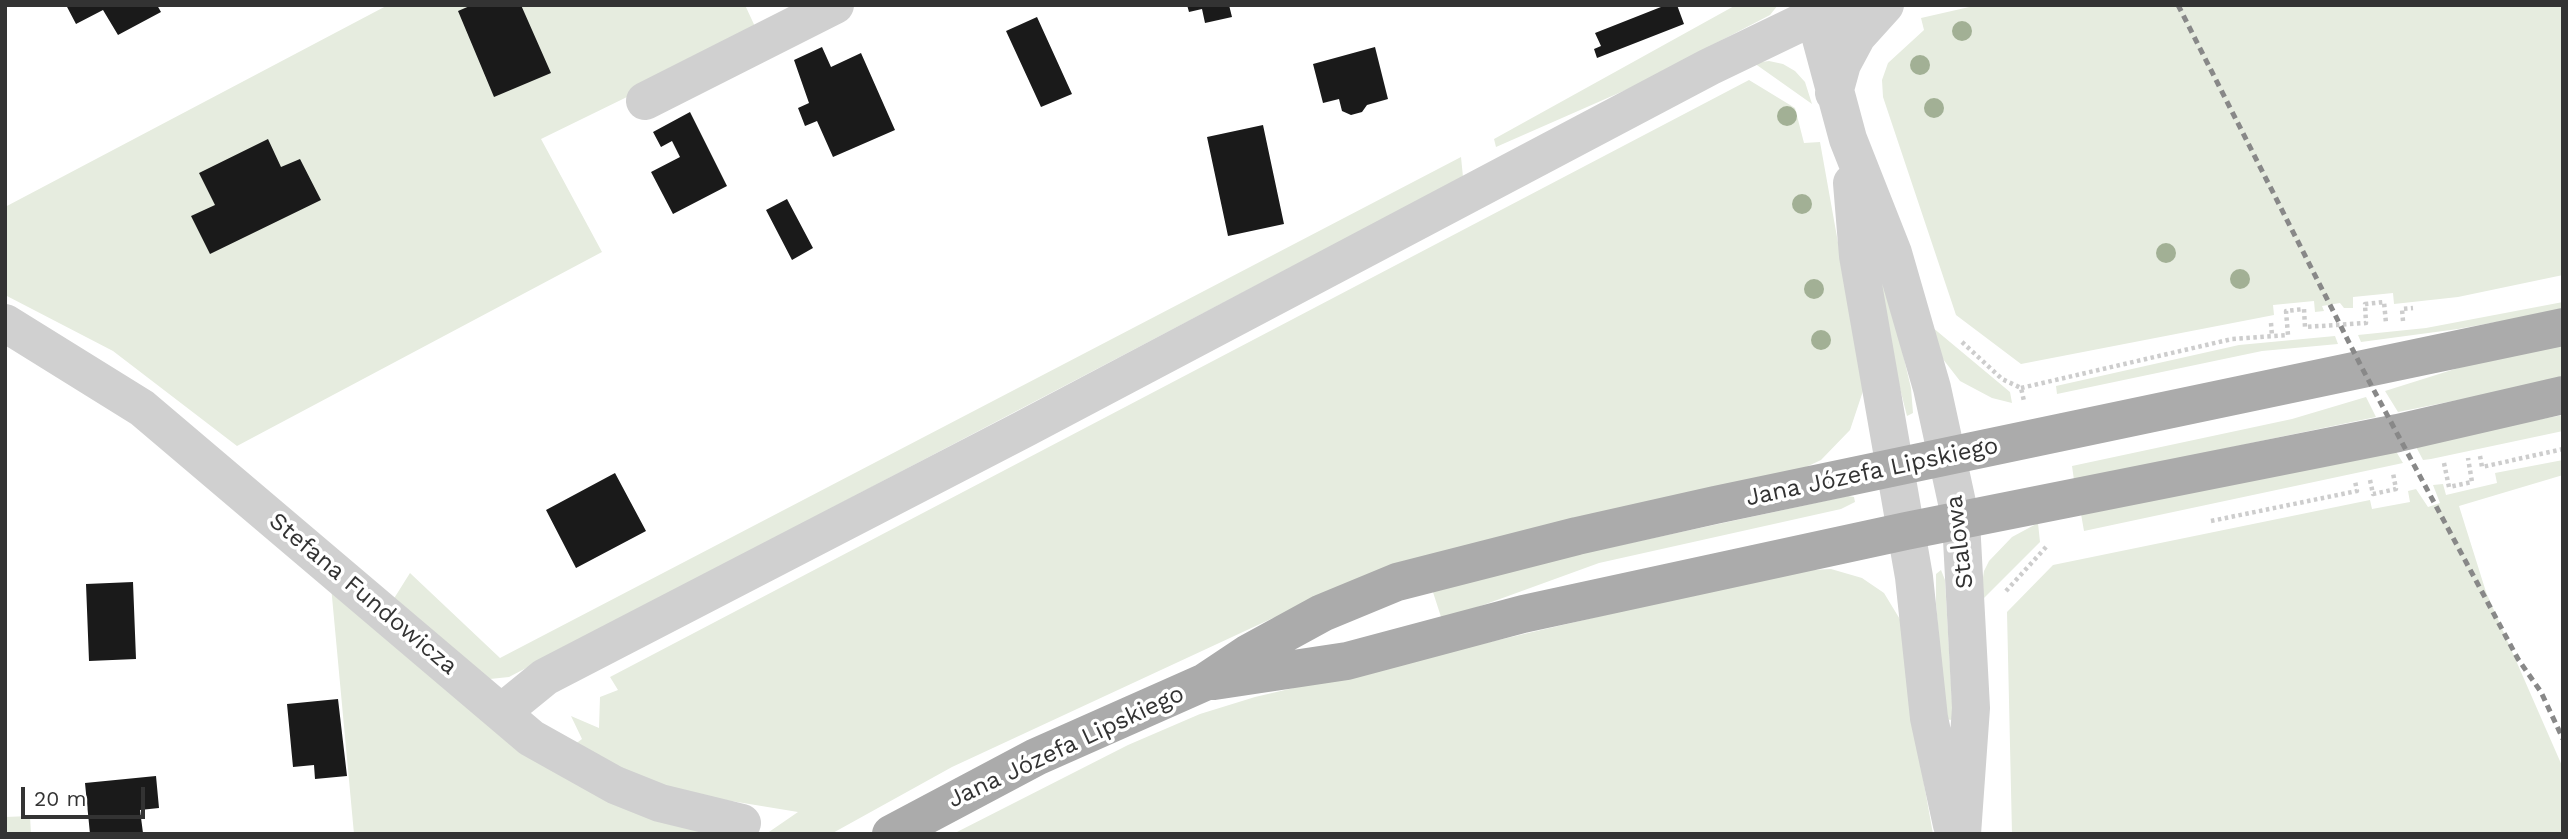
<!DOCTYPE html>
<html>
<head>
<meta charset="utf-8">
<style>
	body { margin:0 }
	#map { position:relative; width:2568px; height:839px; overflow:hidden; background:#fff; font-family:"Work Sans",sans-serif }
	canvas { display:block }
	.frame { position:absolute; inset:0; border:7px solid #333; pointer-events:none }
	.scale { position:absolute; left:21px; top:787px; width:124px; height:32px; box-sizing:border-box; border:4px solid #333; border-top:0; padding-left:9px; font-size:21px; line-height:24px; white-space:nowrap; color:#333; -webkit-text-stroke:5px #fff; paint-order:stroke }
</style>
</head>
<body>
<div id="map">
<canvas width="2568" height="839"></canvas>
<div class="frame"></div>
<div class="scale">20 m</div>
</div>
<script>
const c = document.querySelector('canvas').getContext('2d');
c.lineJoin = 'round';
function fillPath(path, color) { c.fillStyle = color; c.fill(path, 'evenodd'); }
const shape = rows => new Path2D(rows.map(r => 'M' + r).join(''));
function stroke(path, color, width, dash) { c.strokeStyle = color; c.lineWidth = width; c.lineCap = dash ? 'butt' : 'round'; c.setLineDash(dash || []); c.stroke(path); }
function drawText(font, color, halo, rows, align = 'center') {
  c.font = font + ' "Work Sans",sans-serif'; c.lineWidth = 7; c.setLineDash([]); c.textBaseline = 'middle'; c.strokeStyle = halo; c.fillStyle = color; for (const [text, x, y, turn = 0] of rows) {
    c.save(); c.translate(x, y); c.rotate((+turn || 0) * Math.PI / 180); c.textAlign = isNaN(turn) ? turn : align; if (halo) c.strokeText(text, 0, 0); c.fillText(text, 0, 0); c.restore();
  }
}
fillPath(shape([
	[388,5,745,5,758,33,541,139,602,252,237,446,113,351,5,295,5,207],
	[1736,5,1778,5,1770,15,1628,89,1496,147,1494,139],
	[1978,5,2563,5,2563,275,2458,297,2394,304,2393,293,2353,297,2353,308,2344,308,2340,303,2322,306,2324,311,2315,312,2314,301,2273,305,2274,315,2021,364,1956,315,1883,97,1882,80,1888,63,1924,30,1921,18],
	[1769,61,1783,64,1795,71,1805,82,1812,104,1754,63],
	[1749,80,1795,108,1804,143,1820,142,1864,388,1850,430,1821,460,1804,468,1273,618,952,767,831,834,766,834,798,812,725,800,640,780,574,745,582,739,571,716,599,728,600,697,618,690,610,677],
	[1461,157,1463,177,509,677,490,679,393,600,410,573,500,658],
	[1870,270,1884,275,1911,388,1913,413,1907,416],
	[2563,302,2563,310,2458,329,2361,342,2358,335,2426,328],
	[1932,327,2010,392,2012,403,1992,398,1960,381,1939,354],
	[2335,336,2338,344,2262,351,2057,394,2056,386,2239,345],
	[2563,345,2563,379,2398,412,2385,391,2474,363],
	[2366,397,2376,417,2074,480,2072,466,2292,419],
	[2563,415,2563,431,2431,459,2423,460,2414,443],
	[2394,448,2403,463,2084,531,2081,514],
	[2563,460,2563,475,2459,506,2486,592,2563,768,2563,834,2012,834,2007,612,2053,565,2370,500,2372,509,2410,502,2408,491,2416,489,2428,507,2440,503,2433,485,2443,484,2446,495,2497,483,2495,473],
	[1848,496,1854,497,1855,502,1841,509,1599,563,1442,620,1431,586],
	[2038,523,2040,542,1979,603,1984,571,1989,561,2012,537],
	[1831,569,1862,578,1884,593,1901,621,1914,728,1933,834,953,834,1128,745,1200,714,1255,697,1793,571],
	[1941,570,1945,580,1953,719,1950,720,1946,718,1936,604,1936,574],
	[331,586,705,834,354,834],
	[30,816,31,834,5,834,5,817]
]), '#e6ecdf');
fillPath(shape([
	[66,5,157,5,161,12,118,35,103,10,76,24],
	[472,5,521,5,551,73,494,97,458,11],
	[1187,5,1229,5,1232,17,1205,23,1202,9,1189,12],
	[1666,5,1677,5,1684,24,1597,58,1594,49,1601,46,1595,33],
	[1037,17,1072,94,1041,107,1006,31],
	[822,47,831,67,861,53,895,130,833,157,817,121,805,126,798,108,809,103,794,60],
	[1375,47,1388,99,1367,105,1362,112,1351,115,1342,111,1339,99,1323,103,1313,64],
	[690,112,727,186,673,214,651,172,680,157,672,141,661,147,653,132],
	[1263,125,1284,224,1228,236,1207,137],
	[268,139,281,167,300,159,321,200,210,254,191,216,215,205,199,173],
	[787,199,813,248,792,260,766,210],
	[615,473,646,531,576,568,546,510],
	[133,582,136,659,89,661,86,584],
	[338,699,347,776,315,779,314,765,293,767,287,704],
	[156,776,159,808,140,810,143,833,90,834,85,783]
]), '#1a1a1a');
stroke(shape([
	[2403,321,2402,309,2413,308],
	[2271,323,2272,336],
	[1962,342,2002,379,2021,388,2024,401],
	[2021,388,2232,339,2288,335,2286,311,2304,309,2305,327,2366,323,2365,304,2384,302,2386,323],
	[2480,456,2482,467,2563,449],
	[2444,463,2449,487,2472,482,2468,458],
	[2370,480,2373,494,2396,489,2393,473],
	[2211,521,2357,491,2355,481],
	[2006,591,2047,546]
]), '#cdcdcd', 4.5, [3.5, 3.5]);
stroke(shape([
	[1812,5,1848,139,1893,253,1932,388,1961,521,1971,708,1962,834],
	[1834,93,1842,64,1857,36,1885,5],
	[645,101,835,5],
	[1852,183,1858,256,1914,577,1929,718,1952,825],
	[5,323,142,408,531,738,615,785,660,803,742,823],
	[502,712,545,677,1024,429,1709,67,1815,16,1861,5]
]), '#d0d0d0', 38);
stroke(shape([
	[1214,681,1347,661,1523,614,1906,531,2398,433,2563,395],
	[891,834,1036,757,1205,682,1247,654,1322,613,1397,582,1577,536,1715,505,2563,327]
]), '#ababab', 38);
stroke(shape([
	[2178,5,2362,368,2518,659,2541,692,2563,739]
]), '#888', 5, [7, 5]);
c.fillStyle = '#a2b095';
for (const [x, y] of [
	[1962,31],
	[1920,65],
	[1934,108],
	[1787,116],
	[1802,204],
	[2166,253],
	[2240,279],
	[1814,289],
	[1821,340]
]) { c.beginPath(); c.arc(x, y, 10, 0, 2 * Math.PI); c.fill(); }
drawText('24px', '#333', '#fff', [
	["Jana Józefa Lipskiego",1872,472,-12],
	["Stalowa",1960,542,-97],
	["Stefana Fundowicza",363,594,40],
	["Jana Józefa Lipskiego",1066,747,-25]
]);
</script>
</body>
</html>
